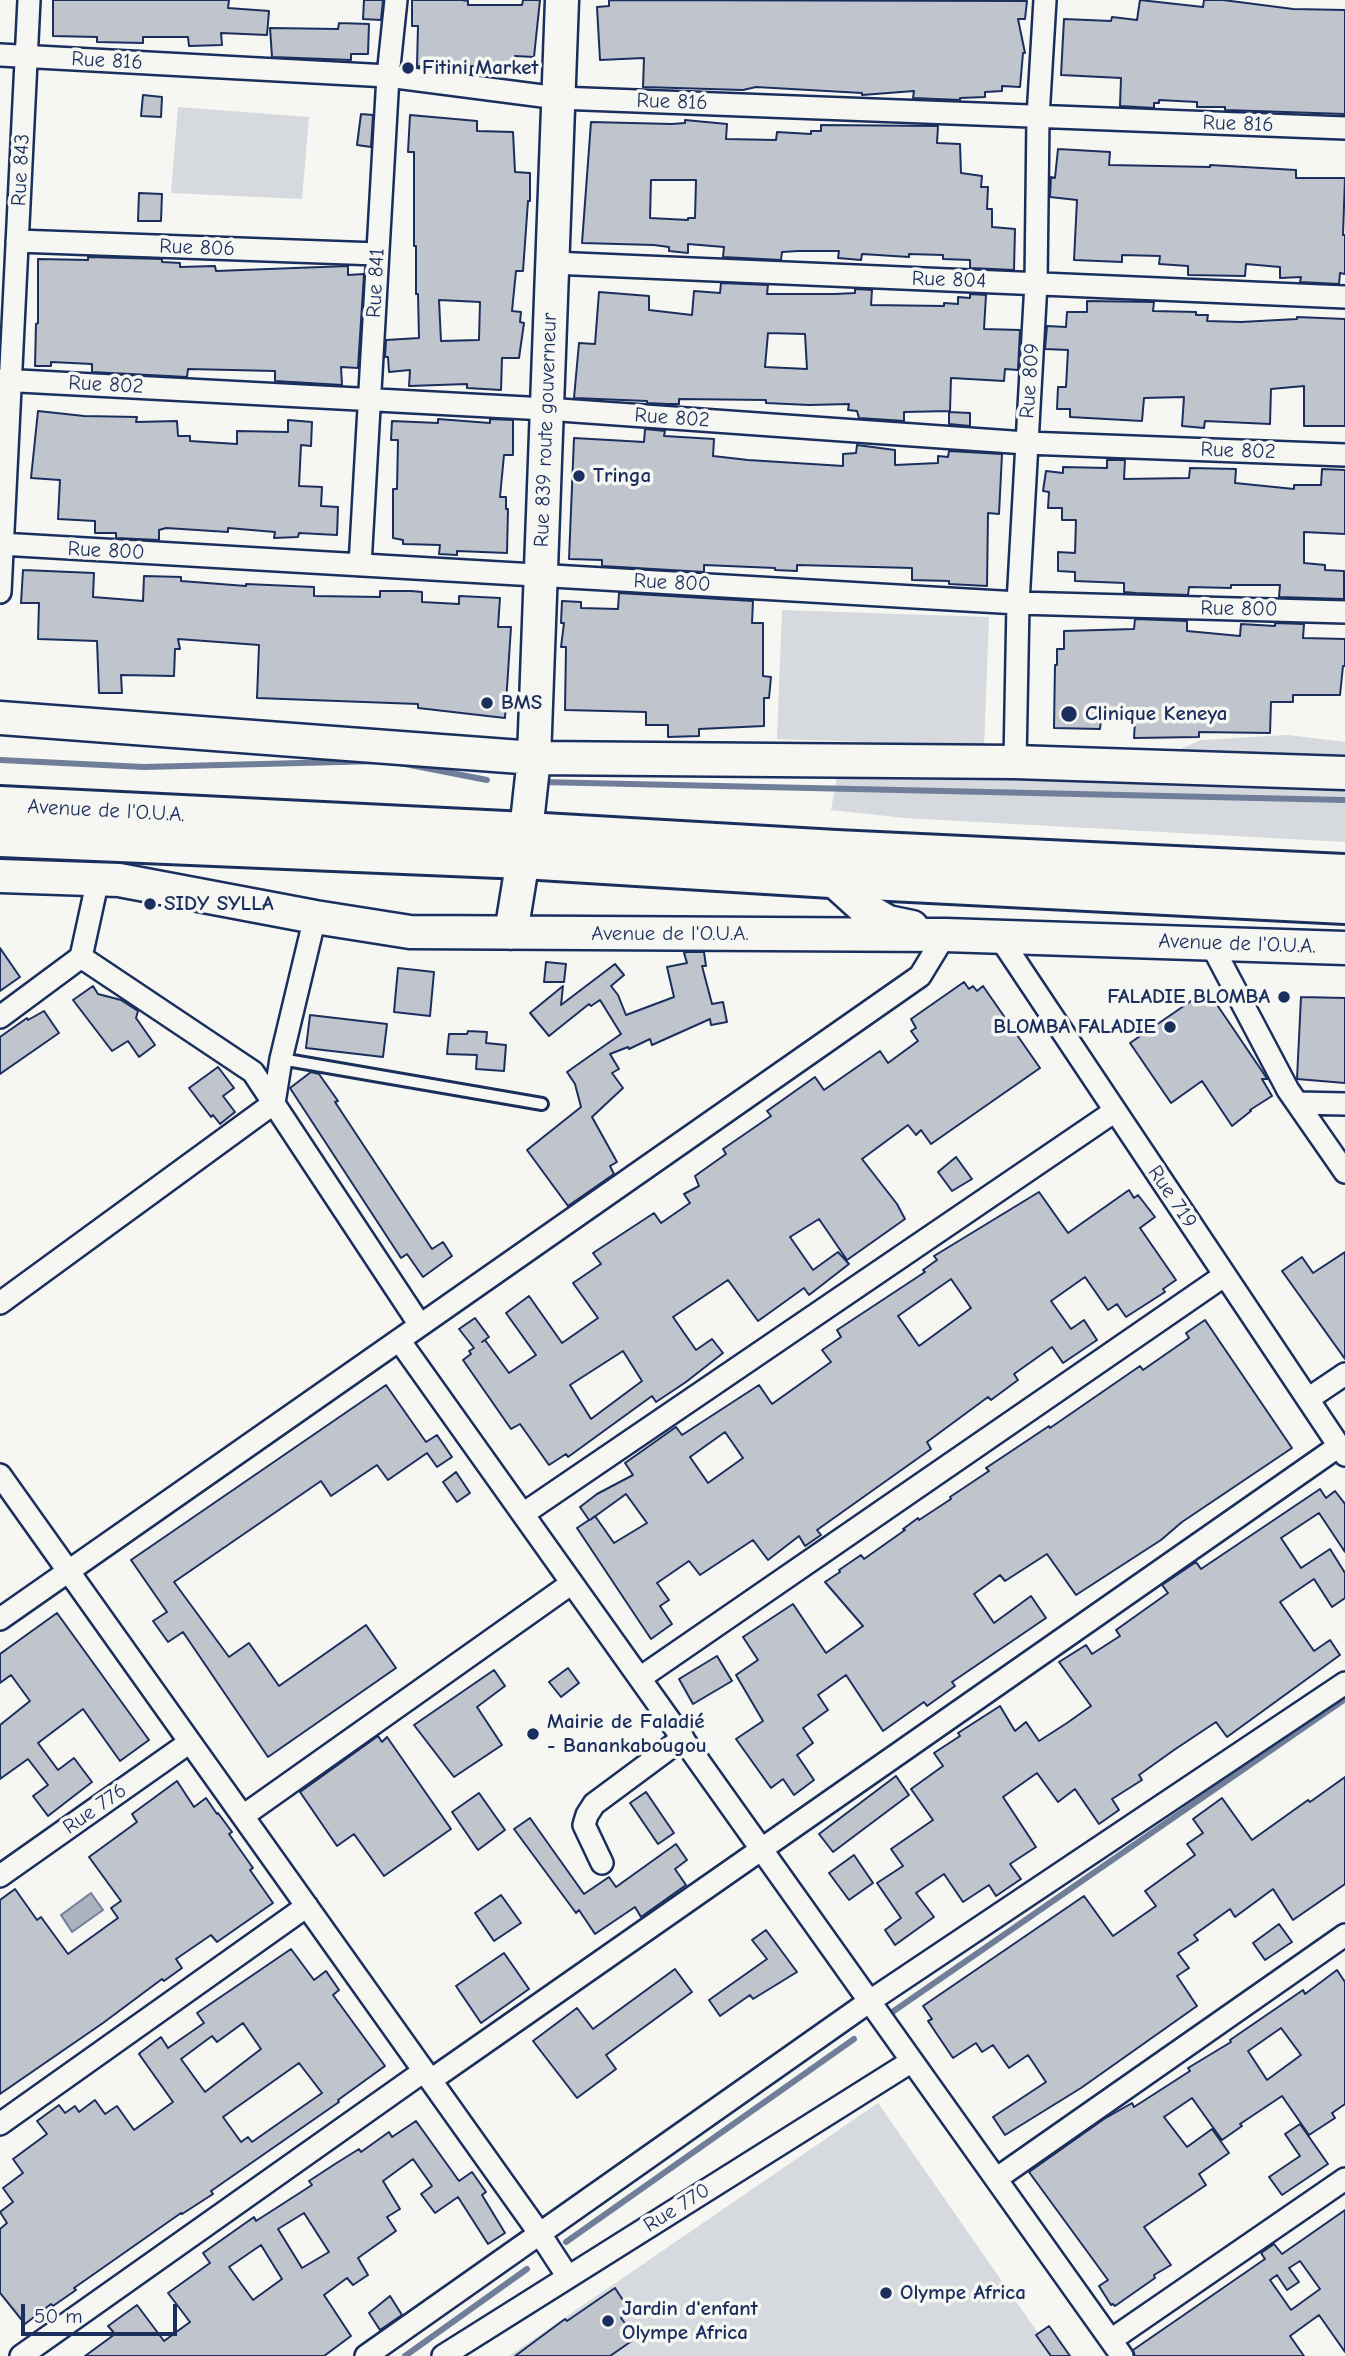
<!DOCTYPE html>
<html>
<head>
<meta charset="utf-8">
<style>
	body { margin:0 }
	#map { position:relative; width:1345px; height:2356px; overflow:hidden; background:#f6f6f2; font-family:"Comic Neue",sans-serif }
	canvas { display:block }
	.scale { position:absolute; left:21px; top:2304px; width:156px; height:32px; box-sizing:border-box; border:4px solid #1b2f5e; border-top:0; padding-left:9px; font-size:21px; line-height:24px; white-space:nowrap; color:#1b2f5e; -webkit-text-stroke:5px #f6f6f2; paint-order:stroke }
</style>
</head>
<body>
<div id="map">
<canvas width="1345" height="2356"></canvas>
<div class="scale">50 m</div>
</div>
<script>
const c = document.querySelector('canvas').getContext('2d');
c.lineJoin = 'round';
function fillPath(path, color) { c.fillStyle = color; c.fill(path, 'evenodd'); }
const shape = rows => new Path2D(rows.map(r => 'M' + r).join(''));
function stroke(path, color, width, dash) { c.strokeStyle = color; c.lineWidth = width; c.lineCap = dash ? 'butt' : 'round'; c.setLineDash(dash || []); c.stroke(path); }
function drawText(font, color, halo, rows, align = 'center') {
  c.font = font + ' "Comic Neue",sans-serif'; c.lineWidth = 7; c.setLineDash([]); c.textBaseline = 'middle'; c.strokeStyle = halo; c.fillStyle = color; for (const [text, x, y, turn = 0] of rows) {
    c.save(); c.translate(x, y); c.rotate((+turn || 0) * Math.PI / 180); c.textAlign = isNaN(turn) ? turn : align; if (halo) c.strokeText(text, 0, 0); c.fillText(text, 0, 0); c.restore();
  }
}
fillPath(shape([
	[178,107,309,117,302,199,171,193],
	[782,610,989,617,984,746,777,739],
	[1288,735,1345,742,1345,842,905,818,831,810,838,771,1063,779,1091,774,1173,752,1201,740],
	[878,2103,1054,2356,509,2356]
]), '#d6d9dd');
const water = shape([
	[91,1893,103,1910,72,1932,61,1915,91,1893]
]);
fillPath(water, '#abb2c0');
stroke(water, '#717e99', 2);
stroke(shape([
	[0,760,144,767,379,761],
	[400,763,487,780],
	[541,782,1345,800],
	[888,2015,1345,1699],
	[566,2242,854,2039],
	[405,2356,527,2269]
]), '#717e99', 6);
const building = shape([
	[53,0,229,0,228,8,269,11,267,35,221,33,222,45,189,46,188,37,143,37,143,43,97,42,97,37,53,36,53,0],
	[364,0,383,0,381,20,363,19,364,0],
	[412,0,462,0,468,1,468,5,522,5,523,0,540,0,534,57,515,56,514,69,471,66,471,73,417,66,418,26,412,26,412,0],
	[609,0,1027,1,1025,19,1018,19,1025,53,1023,53,1020,87,1002,86,1002,91,985,92,985,97,960,98,960,100,913,98,914,91,862,95,862,93,756,87,743,90,643,87,644,58,600,60,597,7,609,6,609,0],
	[1140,0,1203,7,1204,0,1223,0,1293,9,1345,10,1345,114,1225,110,1225,107,1197,107,1197,102,1159,100,1159,103,1154,103,1154,108,1120,106,1121,78,1061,75,1064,19,1111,21,1112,17,1137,20,1140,0],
	[339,23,369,24,368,54,351,54,351,60,272,57,270,28,338,29,339,23],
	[143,95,162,97,161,117,141,116,143,95],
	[361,114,373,115,371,147,357,145,361,114],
	[410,115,477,121,477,131,513,132,515,172,530,173,530,201,528,201,523,271,516,271,512,311,521,312,520,322,524,323,519,358,502,358,501,390,467,388,467,384,409,386,410,370,389,372,388,357,385,357,386,340,419,338,418,294,416,294,416,246,414,246,414,152,408,152,410,115],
	[439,300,480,302,479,340,441,341,439,300],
	[685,120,727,124,726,139,776,140,777,132,811,134,811,131,821,131,821,125,938,126,937,143,960,144,961,173,982,176,981,187,988,187,987,209,992,209,992,227,1015,229,1014,270,970,268,970,260,943,259,943,255,909,254,909,257,862,254,861,260,838,258,839,251,798,251,782,252,781,260,723,257,724,247,688,244,688,253,669,251,669,247,654,245,582,243,591,122,672,124,685,123,685,120],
	[651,180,696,180,695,218,688,218,688,220,650,218,651,180],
	[1058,149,1110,152,1109,165,1210,167,1210,165,1296,170,1296,178,1345,178,1343,235,1345,235,1345,274,1340,273,1339,284,1300,282,1301,277,1280,278,1280,267,1246,264,1245,276,1188,275,1188,266,1159,264,1160,256,1122,255,1122,262,1074,260,1077,200,1050,197,1051,177,1055,178,1058,149],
	[139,193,162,194,161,221,138,221,139,193],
	[88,257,162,259,162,262,180,263,180,267,215,266,216,271,348,266,348,275,364,274,358,368,341,367,342,385,275,381,275,371,188,369,187,377,92,372,92,364,51,362,51,366,35,366,36,324,38,323,38,259,88,260,88,257],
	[721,283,768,285,767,294,835,294,855,293,855,289,872,290,871,305,944,306,944,303,958,304,958,297,970,298,970,294,986,295,984,329,1020,330,1018,370,1005,369,1004,381,951,378,950,411,904,412,904,421,859,418,857,411,848,410,849,404,809,405,766,403,766,400,679,399,679,404,668,404,647,403,647,401,574,398,579,343,595,344,599,292,649,296,649,310,692,315,694,291,720,293,721,283],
	[768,333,805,334,807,369,765,367,768,333],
	[1087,301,1154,302,1153,311,1196,312,1196,315,1208,315,1207,321,1241,322,1297,319,1297,317,1345,319,1345,426,1304,426,1304,386,1271,389,1270,424,1205,421,1204,428,1182,426,1184,397,1144,398,1142,421,1070,417,1070,409,1057,409,1058,387,1066,387,1068,350,1045,349,1047,326,1066,327,1067,312,1087,312,1087,301],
	[38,411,84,416,137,417,136,422,177,421,178,436,190,436,190,441,237,444,237,431,288,432,288,420,312,422,311,446,301,445,299,486,322,487,321,506,338,507,337,535,299,533,298,537,274,538,275,532,228,528,228,532,166,528,159,530,159,540,116,538,116,533,95,533,95,521,58,519,60,480,31,478,38,411],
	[949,412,970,413,970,426,949,424,949,412],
	[438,419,490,423,490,419,513,420,513,455,504,455,500,497,506,497,506,509,508,509,507,553,457,551,457,555,439,554,440,545,403,544,403,540,393,538,393,489,397,489,398,440,391,440,392,421,438,423,438,419],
	[645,429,665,431,664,436,714,439,713,456,748,460,843,466,843,454,856,453,857,445,895,450,895,465,938,463,938,456,948,457,949,451,1002,454,999,514,988,513,987,586,949,584,949,581,912,580,912,568,797,565,797,571,775,570,775,568,704,565,704,572,602,566,602,560,569,559,574,438,644,442,645,429],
	[1107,460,1125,460,1124,479,1189,478,1190,468,1236,469,1235,483,1294,489,1294,485,1321,485,1322,469,1345,470,1345,534,1304,532,1304,563,1325,565,1325,570,1344,571,1344,599,1279,597,1280,585,1231,585,1231,588,1189,587,1188,595,1136,593,1124,592,1124,583,1075,581,1075,572,1058,571,1058,552,1075,553,1076,520,1062,520,1062,508,1048,508,1049,492,1043,491,1046,471,1063,473,1063,467,1107,468,1107,460],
	[23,570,94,573,93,597,143,601,144,576,181,577,181,581,246,586,246,584,314,587,314,596,380,597,380,591,411,591,422,592,422,602,459,604,459,596,500,598,498,627,511,627,505,718,418,708,418,704,257,698,259,645,178,639,180,649,175,649,174,676,121,675,122,693,99,693,97,641,38,639,39,603,21,603,23,570],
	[619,593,753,601,752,623,763,623,763,676,771,677,769,698,764,698,764,726,699,729,699,736,668,737,668,725,646,725,646,712,565,710,566,647,561,647,564,623,561,623,562,601,581,602,581,608,618,609,619,593],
	[1135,619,1187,621,1187,631,1240,636,1241,624,1275,626,1275,623,1304,624,1303,638,1345,639,1345,666,1343,666,1340,695,1293,695,1293,702,1271,702,1270,733,1199,732,1199,737,1134,738,1135,721,1101,720,1100,729,1054,728,1055,665,1057,665,1057,649,1064,649,1064,631,1134,629,1135,619],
	[0,948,20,977,0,991,0,948],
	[687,952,704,952,706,966,702,966,712,1004,723,1002,727,1022,711,1025,710,1019,652,1045,650,1039,629,1049,628,1047,610,1054,619,1069,612,1073,623,1088,592,1117,617,1162,610,1166,614,1174,568,1206,527,1150,581,1107,575,1084,567,1072,621,1034,600,1000,591,1006,589,1004,549,1036,530,1013,563,986,561,1005,615,964,624,975,611,986,618,995,626,1015,674,997,667,967,687,963,684,953,687,952],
	[546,962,566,964,564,982,544,982,546,962],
	[398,968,434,972,430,1016,394,1012,398,968],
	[964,982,969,989,973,986,977,991,983,986,1040,1068,931,1144,921,1130,916,1135,908,1125,862,1159,897,1204,905,1219,847,1260,819,1219,790,1237,813,1270,838,1252,849,1264,809,1295,804,1288,758,1321,728,1280,673,1317,696,1350,712,1339,723,1353,686,1382,656,1402,652,1396,568,1457,566,1454,549,1465,520,1424,511,1429,463,1360,471,1354,469,1351,474,1348,459,1329,475,1318,489,1337,482,1342,485,1340,509,1373,536,1355,506,1313,529,1296,562,1343,598,1318,573,1283,601,1264,593,1253,654,1213,661,1223,690,1203,684,1194,699,1186,695,1176,726,1154,723,1149,771,1116,767,1111,815,1077,824,1090,880,1051,888,1063,918,1041,911,1031,916,1028,911,1019,964,982],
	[623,1351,642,1381,591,1419,570,1385,623,1351],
	[93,986,98,994,121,1000,138,1011,136,1018,155,1045,139,1057,128,1041,112,1051,73,1000,93,986],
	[1207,990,1266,1077,1268,1079,1262,1079,1272,1096,1250,1110,1251,1111,1232,1126,1202,1081,1171,1103,1130,1043,1207,990],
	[1301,997,1345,998,1345,1083,1297,1079,1301,997],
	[44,1011,59,1033,0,1074,0,1037,27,1018,28,1020,44,1011],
	[310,1015,387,1024,383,1057,306,1048,310,1015],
	[468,1031,487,1032,486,1043,506,1045,504,1071,476,1069,477,1055,447,1054,449,1034,467,1034,468,1031],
	[218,1067,234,1088,223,1096,235,1112,220,1124,213,1115,211,1117,189,1088,218,1067],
	[311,1072,319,1074,338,1101,335,1102,432,1249,443,1242,452,1256,423,1277,407,1254,401,1258,290,1088,311,1072],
	[956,1157,972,1179,952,1191,938,1172,956,1157],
	[1129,1190,1134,1198,1138,1195,1155,1217,1140,1228,1176,1280,1163,1289,1165,1292,1126,1317,1117,1304,1108,1310,1085,1277,1051,1301,1071,1329,1084,1320,1097,1340,1063,1363,1052,1347,1014,1374,1018,1380,991,1400,988,1397,927,1442,931,1449,817,1530,821,1535,805,1546,799,1536,768,1560,753,1540,700,1575,689,1561,657,1583,669,1600,660,1606,672,1624,651,1639,577,1528,589,1520,580,1507,597,1494,633,1475,625,1463,676,1427,682,1435,759,1385,772,1404,831,1362,822,1350,841,1337,837,1330,925,1272,923,1270,937,1260,934,1256,1039,1192,1068,1233,1129,1190],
	[951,1279,971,1308,919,1346,898,1316,951,1279],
	[725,1432,743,1458,708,1483,690,1457,725,1432],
	[626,1494,647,1523,614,1543,595,1516,590,1520,626,1494],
	[1345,1252,1345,1359,1282,1271,1302,1257,1313,1273,1345,1252],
	[1205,1320,1292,1448,1182,1522,1161,1540,1076,1595,1047,1554,1005,1581,1000,1575,974,1594,994,1623,1031,1596,1046,1618,952,1682,955,1686,927,1706,924,1702,883,1731,846,1675,818,1695,828,1710,803,1728,813,1743,797,1755,814,1780,794,1795,783,1779,771,1788,736,1739,763,1721,736,1675,758,1660,743,1637,793,1604,826,1653,863,1626,825,1582,840,1572,839,1570,861,1555,864,1559,905,1530,903,1529,918,1518,919,1520,951,1499,950,1497,989,1471,986,1468,1049,1426,1050,1428,1140,1366,1143,1370,1189,1338,1186,1333,1205,1320],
	[386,1385,426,1442,437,1435,452,1457,437,1467,427,1453,388,1480,377,1465,331,1496,321,1481,174,1582,229,1657,249,1643,279,1686,366,1625,396,1668,268,1757,183,1632,168,1642,153,1621,167,1612,131,1560,386,1385],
	[456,1472,470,1493,457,1502,443,1482,456,1472],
	[1320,1489,1326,1498,1335,1491,1345,1504,1345,1552,1319,1513,1281,1538,1301,1568,1330,1549,1345,1573,1345,1598,1332,1607,1314,1579,1280,1602,1314,1651,1330,1640,1340,1655,1227,1737,1216,1722,1174,1750,1139,1775,1142,1780,1112,1799,1119,1810,1099,1824,1075,1789,1058,1802,1037,1773,1003,1797,1036,1847,1010,1864,1021,1879,996,1896,989,1885,963,1902,944,1874,916,1893,934,1917,895,1945,885,1930,901,1918,877,1883,903,1866,891,1849,933,1820,911,1789,943,1766,934,1753,960,1736,958,1733,1000,1706,1015,1731,1026,1722,1039,1741,1067,1723,1091,1706,1059,1662,1086,1645,1092,1654,1120,1636,1116,1630,1168,1593,1162,1585,1196,1562,1201,1569,1320,1489],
	[57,1613,149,1740,120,1761,83,1709,38,1743,58,1770,74,1758,92,1782,48,1816,33,1796,48,1785,28,1759,0,1779,0,1725,30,1701,11,1675,0,1683,0,1654,57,1613],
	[717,1656,732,1681,693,1704,679,1679,717,1656],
	[568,1668,579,1683,561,1697,549,1682,568,1668],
	[494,1670,505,1686,477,1707,502,1745,454,1777,414,1725,494,1670],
	[378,1736,382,1742,387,1737,451,1829,384,1876,354,1834,337,1846,300,1792,378,1736],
	[896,1776,909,1795,833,1852,819,1834,896,1776],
	[1345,1777,1345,1884,1293,1920,1273,1889,1235,1917,1230,1909,1194,1935,1198,1940,1178,1953,1189,1968,1177,1976,1197,2006,1081,2088,1005,2135,993,2117,1046,2082,1028,2055,1009,2068,993,2045,982,2052,976,2043,953,2058,928,2021,932,2019,923,2006,1084,1896,1113,1936,1156,1906,1145,1891,1195,1855,1187,1844,1203,1833,1193,1819,1222,1798,1252,1840,1308,1800,1310,1802,1345,1777],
	[177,1781,194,1807,206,1798,217,1814,218,1813,232,1832,229,1834,253,1868,250,1870,273,1903,217,1942,211,1935,176,1959,182,1968,164,1981,162,1979,103,2023,0,2094,0,1900,15,1889,37,1920,41,1917,68,1954,118,1918,111,1908,121,1901,89,1857,137,1822,132,1814,177,1781],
	[646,1792,674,1833,658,1844,630,1803,646,1792],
	[479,1793,505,1830,478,1850,452,1812,479,1793],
	[530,1818,584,1894,609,1877,616,1887,676,1844,687,1860,675,1869,686,1885,641,1917,635,1907,595,1934,579,1910,576,1913,514,1829,530,1818],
	[854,1855,873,1883,849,1900,829,1873,854,1855],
	[501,1895,521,1923,494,1941,475,1913,501,1895],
	[1279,1924,1292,1942,1265,1960,1253,1943,1279,1924],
	[766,1930,797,1972,753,1999,750,1995,720,2016,709,2000,767,1959,752,1940,766,1930],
	[291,1949,314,1980,326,1971,339,1990,333,1995,385,2066,338,2100,339,2102,211,2191,213,2194,182,2214,181,2213,74,2288,76,2290,53,2306,51,2304,25,2324,0,2293,0,2229,7,2223,0,2212,13,2202,3,2188,23,2173,13,2159,47,2134,37,2121,59,2105,65,2113,75,2106,79,2112,95,2100,105,2114,117,2106,134,2130,173,2102,139,2054,141,2052,161,2037,168,2048,204,2023,197,2013,291,1949],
	[243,2023,261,2049,205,2092,181,2059,212,2036,217,2042,243,2023],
	[299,2063,322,2093,252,2142,248,2137,241,2142,223,2117,299,2063],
	[504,1953,529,1989,481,2023,456,1986,504,1953],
	[675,1969,692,1992,606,2055,616,2069,577,2098,533,2041,577,2008,593,2029,675,1969],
	[1337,1970,1345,1982,1345,2104,1332,2113,1335,2118,1309,2135,1282,2096,1240,2124,1242,2126,1222,2140,1192,2098,1164,2117,1187,2147,1212,2129,1229,2153,1199,2174,1206,2185,1144,2227,1171,2265,1154,2275,1155,2278,1115,2306,1113,2304,1111,2305,1099,2286,1108,2280,1029,2172,1104,2119,1132,2103,1134,2107,1190,2071,1188,2068,1231,2042,1230,2040,1303,1990,1305,1994,1337,1970],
	[1281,2028,1301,2055,1267,2080,1248,2051,1281,2028],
	[416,2121,459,2181,472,2172,486,2192,482,2195,505,2233,488,2244,458,2197,435,2213,421,2194,432,2186,413,2159,383,2181,400,2209,387,2217,396,2231,358,2258,368,2275,353,2285,347,2278,324,2295,351,2336,324,2356,85,2356,115,2334,108,2326,137,2305,164,2341,190,2322,168,2293,210,2263,203,2253,254,2217,256,2221,312,2185,309,2181,335,2164,359,2149,361,2152,389,2132,392,2137,416,2121],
	[304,2213,329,2252,302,2268,278,2229,304,2213],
	[261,2245,282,2279,253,2300,229,2267,261,2245],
	[1300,2124,1328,2164,1282,2195,1269,2177,1300,2156,1285,2134,1300,2124],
	[1345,2210,1345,2352,1319,2315,1290,2336,1304,2356,1135,2356,1133,2350,1265,2259,1261,2253,1274,2244,1282,2254,1345,2210],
	[1300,2261,1320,2289,1291,2310,1270,2280,1277,2275,1287,2290,1299,2282,1289,2268,1300,2261],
	[615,2288,630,2311,621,2318,636,2338,610,2356,515,2356,565,2319,567,2321,615,2288],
	[390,2296,402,2315,380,2330,369,2313,390,2296],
	[1049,2326,1070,2356,1051,2356,1036,2335,1049,2326]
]);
fillPath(building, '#c0c4cd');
stroke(building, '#1b2f5e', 2);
const lane = shape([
	[281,1059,542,1104]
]);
const street = shape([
	[0,55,388,76,558,98,1345,128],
	[17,241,377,254],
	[552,263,1345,297],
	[0,380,546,409,1026,443,1345,455],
	[0,544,1018,603,1345,612],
	[360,565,388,76,396,0],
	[0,592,29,0],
	[1015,762,1018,603,1036,283,1038,117,1045,0],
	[1000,938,1345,1455],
	[1211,944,1288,1090,1345,1172],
	[81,957,253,1072,420,1325],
	[0,1017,81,957,98,879],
	[1297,1103,1345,1104],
	[0,1303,274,1103,281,1059,315,917],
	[399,1340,1122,2356],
	[1308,1399,1345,1374],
	[0,1475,540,2234,568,2277],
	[523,1514,1115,1111],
	[0,1619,920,976,945,935],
	[640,1678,1225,1275],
	[243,1816,572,1583],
	[602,1863,584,1825,587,1815,594,1804,683,1738],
	[0,1876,190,1742],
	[431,2080,1339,1446],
	[0,2124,307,1906],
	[996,2179,1345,1935],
	[1111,2340,1345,2179],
	[21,2356,424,2071],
	[366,2356,870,2001,1345,1683],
	[443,2356,912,2061]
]);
const secondary = shape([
	[0,718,534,758,1015,762,1345,773],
	[0,876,119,880,315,917,410,932,945,935,1345,948],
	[831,878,864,908,888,922,912,927],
	[511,933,523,859,534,758,562,0]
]);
const highway = shape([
	[0,806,526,832,836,850,1345,874],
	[0,837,523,859,831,878,1345,904]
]);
stroke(lane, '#1b2f5e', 16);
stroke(street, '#1b2f5e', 26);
stroke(secondary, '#1b2f5e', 37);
stroke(highway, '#1b2f5e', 44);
stroke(lane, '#f6f6f2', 10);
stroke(street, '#f6f6f2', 21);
stroke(secondary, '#f6f6f2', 32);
stroke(highway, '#f6f6f2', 38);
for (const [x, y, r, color] of [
	[408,68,7,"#1b2f5e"],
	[579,476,7,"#1b2f5e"],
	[487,703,7,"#1b2f5e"],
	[1069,714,9,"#1b2f5e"],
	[150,904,7,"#1b2f5e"],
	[1284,997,7,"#1b2f5e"],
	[1170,1027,7,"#1b2f5e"],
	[533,1734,7,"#1b2f5e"],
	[886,2293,7,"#1b2f5e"],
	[608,2321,7,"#1b2f5e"]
]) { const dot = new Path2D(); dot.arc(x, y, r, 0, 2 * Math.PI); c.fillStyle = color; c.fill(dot); stroke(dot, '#f6f6f2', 2.5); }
drawText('21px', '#1b2f5e', '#f6f6f2', [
	["Rue 816",107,61,3],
	["Rue 816",672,102,2],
	["Rue 816",1238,124,2],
	["Rue 843",21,170,-87],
	["Rue 806",197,248,2],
	["Rue 804",949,280,2],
	["Rue 841",376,283,-87],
	["Rue 809",1030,381,-86],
	["Rue 802",106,385,3],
	["Rue 802",672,418,4],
	["Rue 839 route gouverneur",546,430,-88],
	["Rue 802",1238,451,2],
	["Rue 800",106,551,3],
	["Rue 800",672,583,3],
	["Rue 800",1239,609,1],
	["Avenue de l'O.U.A.",106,811,3],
	["Avenue de l'O.U.A.",670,934],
	["Avenue de l'O.U.A.",1237,944,2],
	["Rue 719",1172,1197,56],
	["Rue 776",95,1809,-35],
	["Rue 770",677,2208,-32]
]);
drawText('bold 21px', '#1b2f5e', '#f6f6f2', [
	["Fitini Market",422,68],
	["Tringa",593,476],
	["BMS",501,703],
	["Clinique Keneya",1085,714],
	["SIDY SYLLA",164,904],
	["FALADIE BLOMBA",1270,997,"right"],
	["BLOMBA FALADIE",1156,1027,"right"],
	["Mairie de Faladié",547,1722],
	["- Banankabougou",547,1746],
	["Olympe Africa",900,2293],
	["Jardin d'enfant",622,2309],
	["Olympe Africa",622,2333]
], 'left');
</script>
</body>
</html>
